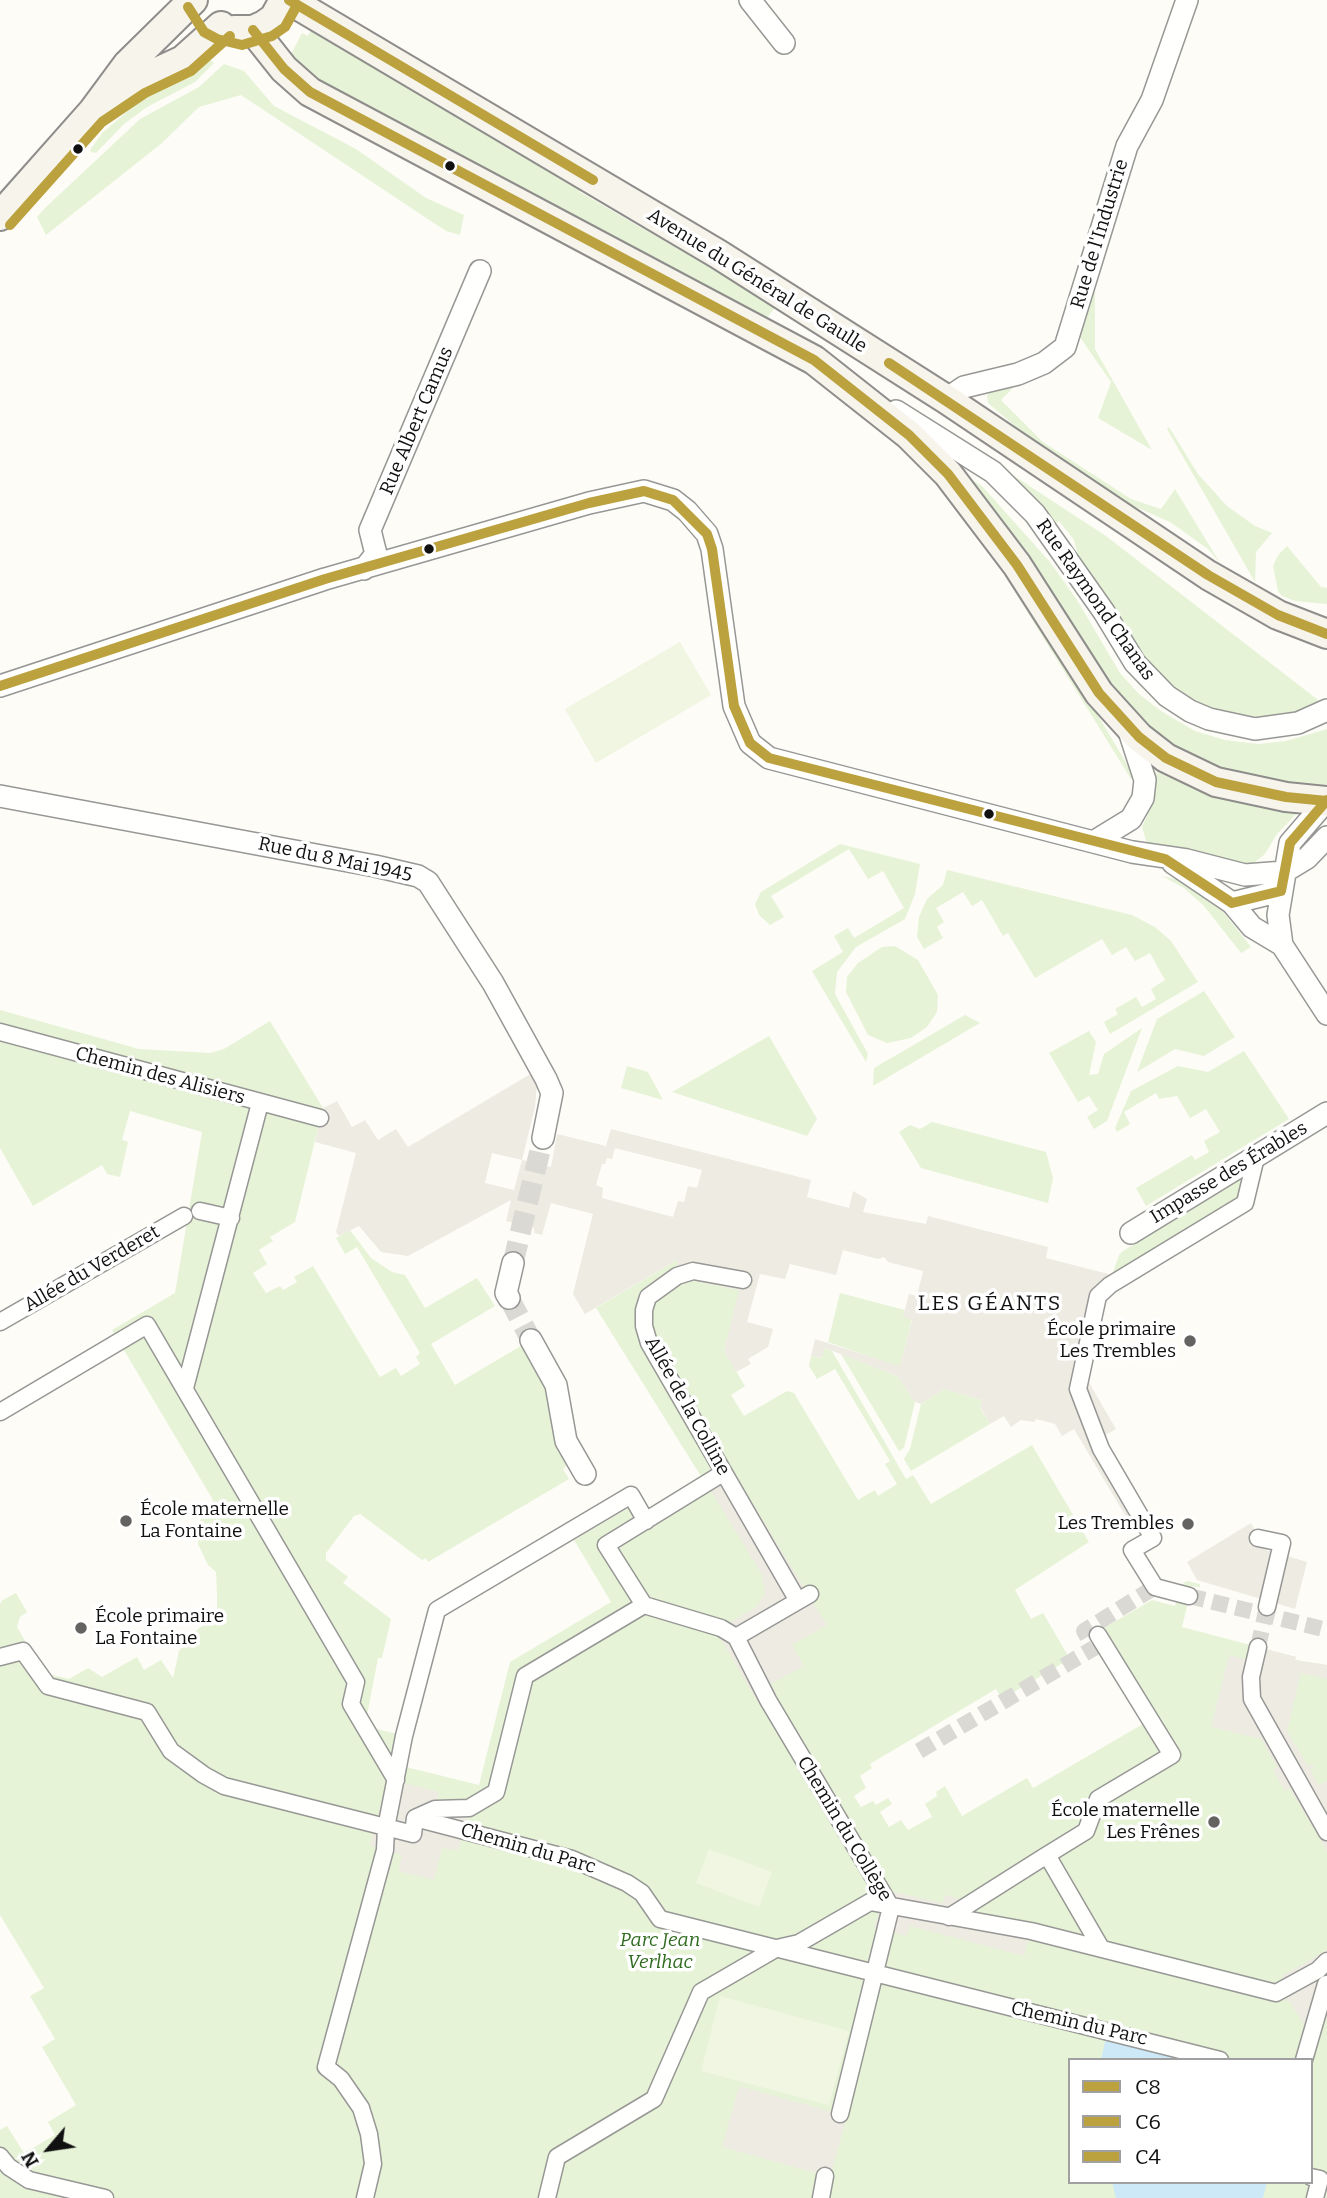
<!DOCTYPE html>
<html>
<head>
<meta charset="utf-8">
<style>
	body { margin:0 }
	#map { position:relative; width:1327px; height:2198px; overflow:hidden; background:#fdfcf7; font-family:Bitter,serif }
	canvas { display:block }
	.legend { position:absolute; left:1068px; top:2058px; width:245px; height:126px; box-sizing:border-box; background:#fff; border:2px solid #a0a0a0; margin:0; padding:9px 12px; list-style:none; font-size:21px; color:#111 }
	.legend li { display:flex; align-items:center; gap:14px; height:35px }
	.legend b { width:35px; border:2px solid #a0a0a0 }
	.north { position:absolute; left:14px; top:2114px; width:70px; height:70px; -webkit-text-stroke:5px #fff; paint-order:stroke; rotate:241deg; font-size:19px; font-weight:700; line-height:28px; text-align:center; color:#111 }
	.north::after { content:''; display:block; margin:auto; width:24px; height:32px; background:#111; clip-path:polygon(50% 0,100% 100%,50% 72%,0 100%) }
</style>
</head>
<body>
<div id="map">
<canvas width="1327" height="2198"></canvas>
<ul class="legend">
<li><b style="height:9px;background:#bca23e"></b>C8</li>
<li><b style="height:9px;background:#bca23e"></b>C6</li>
<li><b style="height:9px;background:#bca23e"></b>C4</li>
</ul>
<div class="north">N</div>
</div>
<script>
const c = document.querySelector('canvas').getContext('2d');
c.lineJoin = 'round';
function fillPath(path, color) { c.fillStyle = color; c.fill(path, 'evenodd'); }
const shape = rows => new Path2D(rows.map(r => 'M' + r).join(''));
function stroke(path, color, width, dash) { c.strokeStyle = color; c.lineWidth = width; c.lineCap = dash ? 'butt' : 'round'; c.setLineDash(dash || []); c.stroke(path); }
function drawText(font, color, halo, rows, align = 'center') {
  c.font = font + ' Bitter,serif'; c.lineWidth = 7; c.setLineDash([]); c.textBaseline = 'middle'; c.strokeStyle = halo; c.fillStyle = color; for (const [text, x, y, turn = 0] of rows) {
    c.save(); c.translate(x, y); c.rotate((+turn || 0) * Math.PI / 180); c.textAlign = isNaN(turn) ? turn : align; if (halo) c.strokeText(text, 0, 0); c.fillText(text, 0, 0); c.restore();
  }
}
fillPath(shape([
	[313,26,580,181,580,192,776,306,767,318,706,289,314,79,289,58,302,33,308,36],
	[209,59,214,63,195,82,147,107,124,124,96,153,91,152,90,150,102,133,135,105],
	[224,64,244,71,274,106,356,149,426,198,464,215,460,235,446,231,241,95,199,107,162,143,46,235,37,217,45,208,140,119,199,87],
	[1095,272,1095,349,1152,450,1098,418,1111,382,1075,330],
	[1014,387,1001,400,1043,442,1131,499,1161,509,1175,489,1220,563,1208,549,1170,522,1129,504,1031,440,988,403,987,395,992,391],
	[1169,427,1198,474,1227,506,1255,526,1272,533,1256,552,1255,582,1167,429],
	[1005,470,1106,536,1322,703,1285,720,1259,725,1210,714,1160,682,1082,571,1074,540,1059,521,1053,525],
	[971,479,982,486,1050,562,1077,600,1120,673,1139,694,1161,711,1195,731,1225,740,1259,744,1286,741,1327,729,1327,784,1323,788,1288,785,1219,773,1134,724,965,480],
	[982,539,1027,596,1134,776,1131,779],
	[1287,546,1321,587,1327,588,1327,604,1295,601,1282,596,1278,591,1273,566,1278,555],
	[1151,770,1217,797,1301,809,1277,834,1265,854,1249,867,1147,844,1142,827,1151,808],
	[840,844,920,864,915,894,905,919,856,947,837,972,835,994,868,1054,866,1062,812,971,843,952,834,936,848,928,854,938,904,908,883,871,868,879,849,849,771,896,784,917,770,925,759,915,755,904,761,892],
	[947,870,1132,915,1155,927,1171,941,1198,982,1110,1034,1104,1022,1118,1014,1115,1009,1136,997,1142,1007,1156,999,1151,989,1165,980,1150,953,1135,961,1126,947,1112,955,1102,939,1035,978,1008,933,1003,936,982,900,972,906,963,892,936,908,944,922,937,927,943,938,924,949,917,937,919,917,927,899,943,885],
	[1162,876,1185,881,1221,909,1251,947,1241,953,1204,906,1184,888],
	[895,946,918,960,938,995,937,1012,927,1027,911,1038,887,1043,868,1035,846,992,847,977,858,963,882,947],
	[1204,991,1235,1037,1204,1056,1175,1049,1137,1072,1157,1019],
	[0,1010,139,1049,210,1053,224,1049,270,1021,323,1108,295,1222,270,1237,273,1241,259,1250,267,1264,253,1273,266,1293,280,1286,283,1290,297,1282,294,1277,313,1266,380,1377,396,1368,401,1376,420,1364,416,1357,420,1353,357,1247,345,1254,336,1238,350,1230,371,1258,392,1272,405,1275,425,1308,477,1278,495,1306,431,1344,455,1385,524,1344,551,1392,569,1464,563,1469,569,1479,428,1562,426,1558,422,1560,360,1514,354,1516,326,1553,326,1560,348,1577,343,1583,391,1619,382,1658,378,1658,365,1726,413,1738,406,1767,479,1785,510,1662,611,1602,574,1540,630,1507,637,1517,702,1478,596,1308,677,1260,690,1280,740,1290,724,1351,745,1386,731,1395,744,1416,787,1391,794,1393,858,1500,875,1490,878,1496,897,1484,885,1464,890,1461,835,1369,817,1379,809,1366,811,1356,821,1358,824,1348,832,1351,906,1479,913,1475,931,1504,1032,1445,1089,1542,1015,1590,1031,1619,1043,1613,1070,1659,1002,1699,996,1689,870,1764,872,1768,860,1776,866,1788,854,1796,861,1807,873,1801,876,1805,888,1798,892,1804,880,1812,889,1827,901,1820,908,1830,932,1817,925,1804,937,1796,936,1792,945,1786,962,1816,1027,1778,1033,1788,1143,1724,1093,1638,1105,1631,1104,1628,1152,1600,1175,1606,1180,1586,1187,1581,1200,1584,1200,1587,1192,1586,1182,1627,1296,1657,1295,1660,1327,1665,1327,2198,0,2198,0,2130,7,2126,24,2153,55,2135,48,2122,76,2105,42,2047,55,2039,30,1996,44,1988,0,1915,0,1602,2,1605,1,1601,16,1593,27,1612,20,1617,17,1627,44,1673,69,1679,88,1668,102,1677,137,1657,144,1670,161,1660,173,1678,179,1651,198,1629,217,1615,217,1593,216,1572,208,1565,198,1544,199,1523,213,1500,112,1330,175,1293,202,1132,130,1111,122,1140,128,1142,120,1177,107,1174,102,1165,33,1206,0,1148],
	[1070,2060,1311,2060,1311,2182,1070,2182],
	[965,1015,980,1023,873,1086,874,1068],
	[1142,1028,1107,1121,1094,1129,1087,1117,1098,1110,1089,1096,1078,1102,1049,1053,1089,1031,1096,1042,1089,1075,1098,1074,1104,1054],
	[769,1036,817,1119,807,1136,672,1092],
	[1244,1051,1289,1119,1146,1206,1136,1188,1192,1155,1195,1160,1209,1152,1204,1141,1220,1132,1206,1109,1190,1118,1177,1096,1159,1099,1156,1093,1124,1112,1130,1124,1117,1132,1115,1128,1131,1091,1178,1066,1208,1072],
	[627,1066,648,1072,663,1100,621,1088],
	[932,1122,1046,1152,1053,1178,1048,1203,921,1168,899,1132,910,1125,920,1129],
	[1245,1177,1236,1202,1112,1275,1119,1255,1123,1251],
	[840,1293,905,1310,903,1317,912,1319,900,1367,828,1342],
	[841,1354,897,1376,915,1402,904,1448,899,1451],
	[944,1389,982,1400,980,1408,990,1424,911,1471,904,1459,910,1449,921,1404]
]), '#e7f3d7');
fillPath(shape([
	[680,642,711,695,596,763,565,709],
	[709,1849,772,1872,759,1907,696,1883],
	[720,1996,849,2031,829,2105,701,2071]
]), '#f0f6e1');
fillPath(shape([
	[532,1073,537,1084,535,1107,522,1160,551,1167,557,1134,606,1146,611,1129,811,1180,807,1197,849,1208,853,1191,867,1199,863,1212,926,1224,928,1216,1006,1236,1048,1247,1046,1258,1112,1275,1087,1379,1116,1429,1102,1437,1149,1517,1132,1527,1074,1429,1062,1436,1055,1424,1036,1419,1034,1422,1021,1420,1011,1427,1004,1416,990,1424,980,1407,982,1400,944,1389,921,1404,915,1402,897,1376,825,1348,821,1358,811,1356,815,1339,900,1366,912,1320,903,1317,909,1294,917,1296,923,1271,888,1262,884,1257,878,1259,843,1250,836,1275,790,1264,785,1279,760,1274,747,1322,773,1329,768,1347,748,1359,751,1364,736,1372,724,1351,739,1290,690,1280,677,1285,677,1260,585,1314,573,1294,593,1214,551,1203,542,1235,534,1233,534,1228,506,1221,511,1200,408,1256,381,1252,359,1226,339,1236,336,1232,356,1153,315,1142,323,1108,337,1101,352,1127,365,1120,378,1140,396,1129,408,1147],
	[615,1148,702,1170,697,1188,688,1186,684,1202,678,1201,673,1217,602,1198,603,1188,596,1185,602,1164,605,1164,607,1158,612,1159],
	[492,1153,522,1160,514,1190,485,1183],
	[733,1471,827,1625,792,1645,804,1666,771,1684,777,1695,759,1704,716,1631,757,1606,765,1593,761,1573,708,1486],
	[1251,1523,1266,1550,1307,1562,1295,1609,1197,1580,1187,1562],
	[1254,1646,1296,1657,1295,1660,1327,1665,1327,1679,1301,1673,1287,1731,1308,1766,1312,1764,1314,1767,1310,1770,1319,1785,1327,1781,1327,1851,1290,1789,1285,1791,1273,1770,1277,1767,1261,1739,1211,1727,1229,1655,1250,1660],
	[404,1783,439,1792,436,1809,467,1817,459,1851,442,1848,434,1880,398,1871,402,1855,370,1846,383,1796,399,1800],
	[886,1890,942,1903,945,1895,978,1903,976,1912,1032,1926,1024,1956,910,1926,907,1936,874,1928],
	[1327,1950,1327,2018,1307,2030,1290,2002,1279,1999,1272,1987,1284,1980,1282,1976],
	[739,2086,847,2116,830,2177,722,2147]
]), '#edebe2');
fillPath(shape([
	[1106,2037,1195,2060,1101,2060],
	[1112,2182,1267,2182,1263,2198,1116,2198]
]), '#cde8f7');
stroke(shape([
	[1189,1596,1327,1630],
	[1258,1647,1267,1607],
	[919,1751,1094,1648,1084,1631,1155,1587]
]), '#dad9d4', 16, [16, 8]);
stroke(shape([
	[513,1263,543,1138],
	[509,1298,531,1340]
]), '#dad9d4', 21, [21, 10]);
const pedestrian = shape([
	[0,1032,320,1118],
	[200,1211,231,1218],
	[743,1280,693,1271,677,1276,648,1297,644,1310,644,1326,649,1343,798,1601],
	[0,1322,184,1216],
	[185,1388,260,1103],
	[0,1412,147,1325,356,1682,351,1704,396,1780],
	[1258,1538,1282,1543,1267,1607],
	[1189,1596,1155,1587,1132,1550,1153,1538,1101,1449,1078,1389,1098,1296,1110,1285,1245,1203,1256,1157],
	[644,1605,606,1545,723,1473],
	[736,1637,768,1700,891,1907,840,2114],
	[1258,1647,1251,1677,1252,1699,1327,1832],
	[0,1657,23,1651,48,1686,147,1712,171,1751,204,1775,224,1786,413,1834,415,1818,572,1859,627,1883,642,1893,660,1919,1220,2060],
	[415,1818,435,1809,469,1808,496,1792,525,1676,644,1605,721,1628,736,1637,810,1594],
	[1047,1855,1086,1831,1098,1799,1172,1755,1098,1635],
	[949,1917,1047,1855,1101,1948],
	[1304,2060,1326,1984],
	[0,2156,9,2167,29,2180,105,2198],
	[1311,2177,1320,2179,1315,2198],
	[365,2198,373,2164,369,2134,361,2108,341,2079,326,2067,385,1850,386,1828,404,1736,437,1610,631,1495,646,1521],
	[547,2198,557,2157,654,2099,701,1992,777,1948,799,1943,870,1902,1031,1931,1276,1993,1318,1970,1327,1961],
	[821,2198,825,2176]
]);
const minor = shape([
	[750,0,784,43],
	[946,399,964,387,1018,374,1044,363,1065,347,1127,146,1152,100,1187,0],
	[896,411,993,472,1035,514,1104,612,1135,663,1167,696,1190,711,1209,719,1255,729,1298,723,1327,710],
	[364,569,376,554,370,530,480,271],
	[0,686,325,579,589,503,644,491,673,500,687,511,707,534,712,549,734,706,750,743,769,758,1132,852,1187,860,1245,875,1284,872,1307,858,1327,837],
	[0,796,375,866,418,876,428,882,493,983,546,1079,552,1093,543,1138],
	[1327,800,1290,843,1278,915,1282,945,1327,1014],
	[1095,841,1131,819,1143,798,1145,780,1128,728],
	[1173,863,1232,903,1281,891],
	[1232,903,1252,927,1282,945],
	[1131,1233,1327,1113],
	[509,1298,506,1293,513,1263],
	[531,1340,556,1385,566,1441,585,1474]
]);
const secondary = shape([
	[289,0,718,254,946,399,1208,575,1278,615,1327,634],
	[234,30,253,30,264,25,274,18,284,0],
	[253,30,284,69,310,92,814,360,909,435,948,474,1017,565,1099,693,1139,737,1166,758,1216,782,1286,797,1327,801],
	[110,100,138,81,183,60,221,26],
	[0,216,93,111,127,65,193,0]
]);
stroke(pedestrian, '#979795', 19);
stroke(minor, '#979795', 24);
stroke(secondary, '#8e8d8b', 32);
stroke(pedestrian, '#fffffe', 16);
stroke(minor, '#fffffe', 21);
stroke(secondary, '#f6f4eb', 28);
stroke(shape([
	[289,0,593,180],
	[253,30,284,69,310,92,814,360,909,435,948,474,1017,565,1099,693,1139,737,1166,758,1216,782,1286,797,1327,801],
	[889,363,1208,575,1278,615,1327,634]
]), '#bca23e', 10);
stroke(shape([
	[0,686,325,579,589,503,644,491,673,500,707,534,712,549,734,706,750,743,769,758,1165,859,1232,903,1281,891,1290,843,1327,800]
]), '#bca23e', 10);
stroke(shape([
	[188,7,204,32,217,39,242,45,272,36,285,27,296,7],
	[10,225,102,122,145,93,191,71,230,36]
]), '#bca23e', 10);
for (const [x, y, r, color] of [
	[78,149,6,"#111"],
	[450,166,6,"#111"],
	[429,549,6,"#111"],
	[989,814,6,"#111"],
	[1190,1341,7,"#646362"],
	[126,1521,7,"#646362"],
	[1188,1524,7,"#646362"],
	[81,1628,7,"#646362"],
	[1214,1822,7,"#646362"]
]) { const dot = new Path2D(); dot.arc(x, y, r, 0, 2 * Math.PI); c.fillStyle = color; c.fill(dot); stroke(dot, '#fff', 2.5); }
drawText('19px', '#111', '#fff', [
	["Rue de l'Industrie",1100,234,-73],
	["Avenue du Général de Gaulle",757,281,32],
	["Rue Albert Camus",417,421,-67],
	["Rue Raymond Chanas",1095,600,55],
	["Rue du 8 Mai 1945",335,860,12],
	["Chemin des Alisiers",160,1076,15],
	["Impasse des Érables",1229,1173,-31],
	["Allée du Verderet",92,1269,-30],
	["Allée de la Colline",687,1406,61],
	["Chemin du Collège",844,1829,59],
	["Chemin du Parc",528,1849,16],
	["Chemin du Parc",1079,2024,13]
]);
drawText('19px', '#111', '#fff', [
	["École primaire",1176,1330],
	["Les Trembles",1176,1352],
	["École maternelle",140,1510,"left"],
	["La Fontaine",140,1532,"left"],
	["Les Trembles",1174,1524],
	["École primaire",95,1617,"left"],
	["La Fontaine",95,1639,"left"],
	["École maternelle",1200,1811],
	["Les Frênes",1200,1833]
], 'right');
drawText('italic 19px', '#2f6b1f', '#fff', [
	["Parc Jean",660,1941],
	["Verlhac",660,1963]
]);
c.letterSpacing = '2px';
drawText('21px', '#111', '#fff', [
	["LES GÉANTS",990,1304]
]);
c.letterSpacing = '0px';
</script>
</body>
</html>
